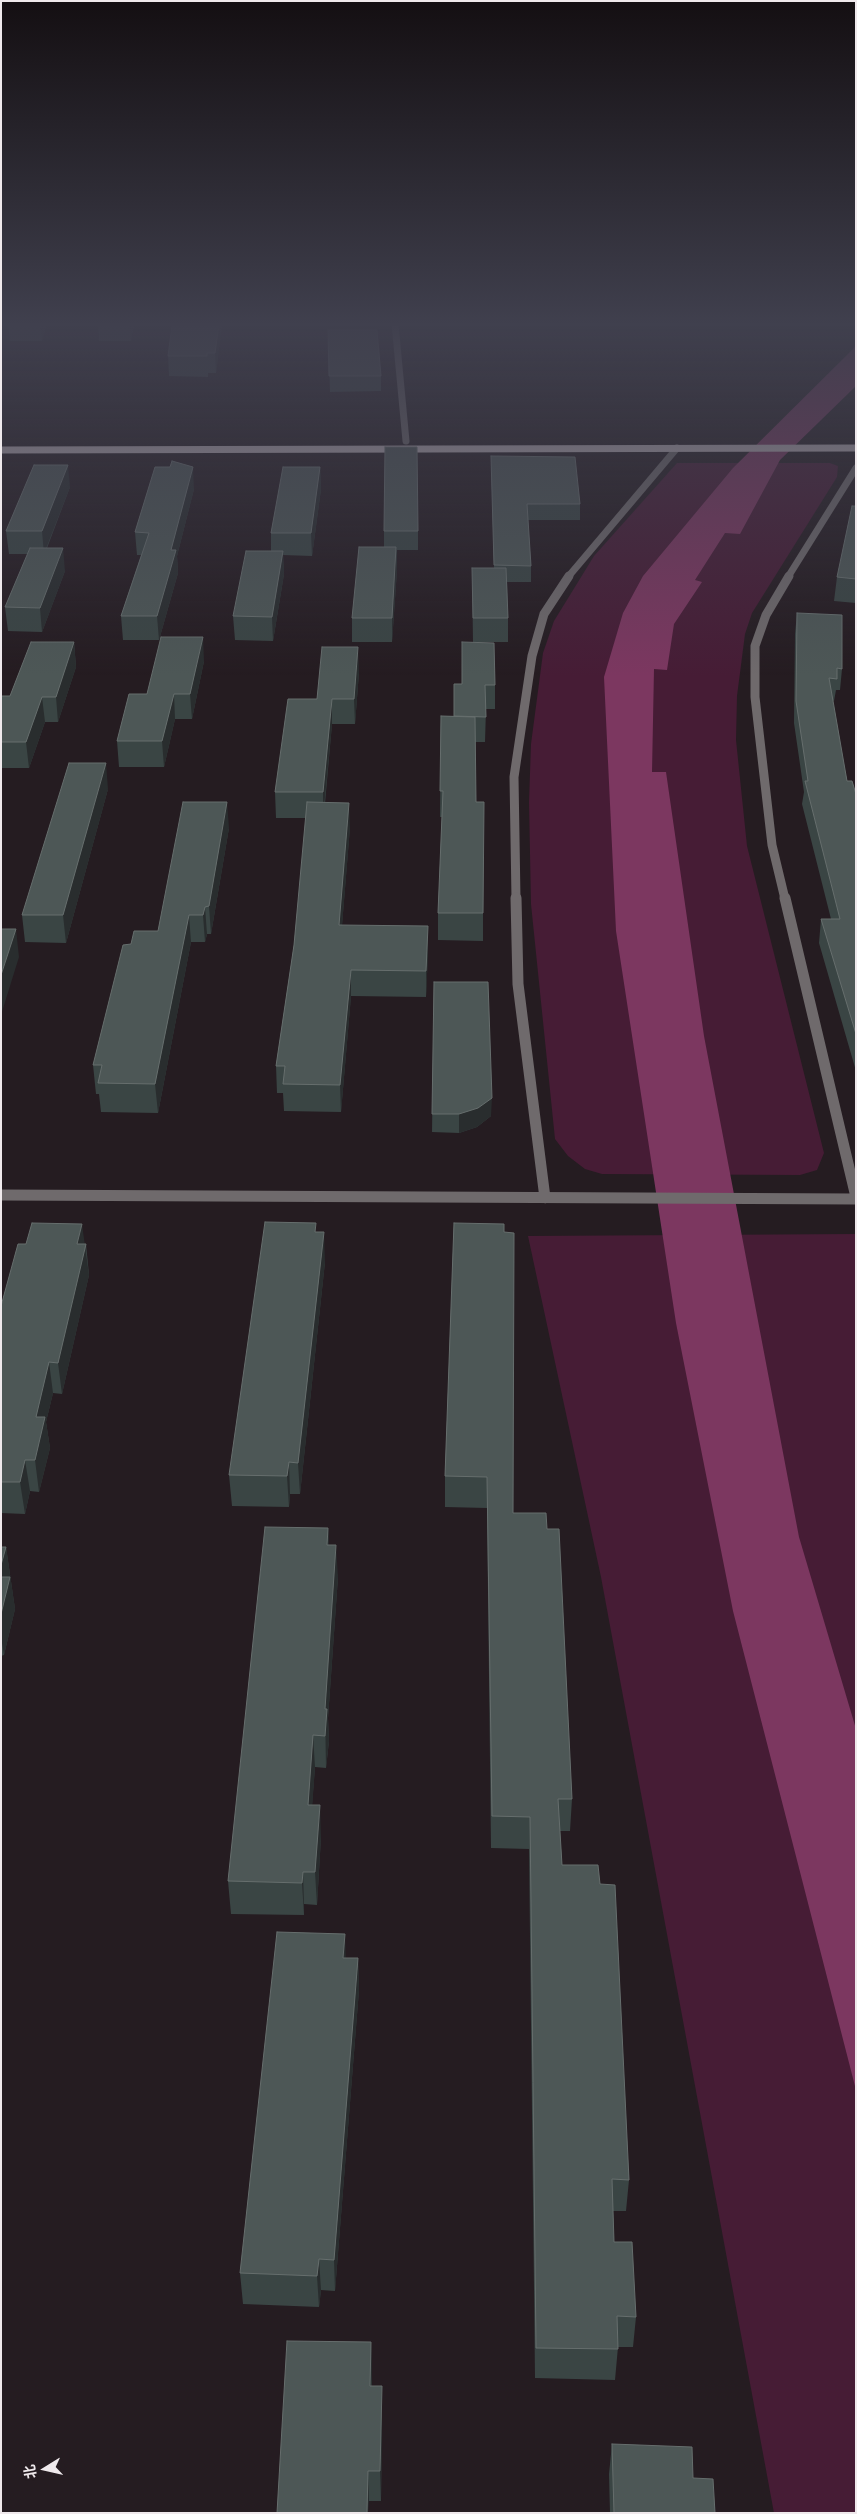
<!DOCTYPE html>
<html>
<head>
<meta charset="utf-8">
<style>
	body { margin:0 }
	#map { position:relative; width:857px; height:2514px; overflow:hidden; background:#251c21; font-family:"Open Sans","Noto Sans SC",sans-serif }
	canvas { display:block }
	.frame { position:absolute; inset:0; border:2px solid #efe9ec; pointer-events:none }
	.north { position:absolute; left:20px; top:2444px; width:50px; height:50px; -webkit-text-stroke:4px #251c21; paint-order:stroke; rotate:260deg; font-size:14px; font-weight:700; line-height:20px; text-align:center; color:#efe9ec }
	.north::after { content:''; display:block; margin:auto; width:18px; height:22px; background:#efe9ec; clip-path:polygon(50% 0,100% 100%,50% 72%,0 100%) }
</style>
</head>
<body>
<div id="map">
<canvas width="857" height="2514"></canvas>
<div class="frame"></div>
<div class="north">北</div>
</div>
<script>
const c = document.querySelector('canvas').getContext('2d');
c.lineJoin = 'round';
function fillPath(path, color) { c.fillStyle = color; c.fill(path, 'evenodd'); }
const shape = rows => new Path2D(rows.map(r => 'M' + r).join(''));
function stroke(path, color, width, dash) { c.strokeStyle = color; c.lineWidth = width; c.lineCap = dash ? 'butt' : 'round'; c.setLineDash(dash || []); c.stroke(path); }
fillPath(shape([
	[677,463,830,463,838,466,837,477,752,613,745,634,737,696,736,740,747,846,824,1153,817,1170,800,1175,602,1174,585,1169,568,1156,555,1139,531,904,529,802,531,744,543,653,554,621,594,556],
	[856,1234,856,2513,774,2513,601,1577,528,1236]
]), '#461c35');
fillPath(shape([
	[856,342,856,386,780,460,740,534,725,533,695,580,702,582,674,624,667,670,654,669,652,772,666,772,704,1036,799,1537,856,1729,856,2090,733,1611,676,1323,616,931,604,677,623,613,643,576,733,468,854,348]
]), '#7c3760');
stroke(shape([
	[395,324,406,441],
	[568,577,677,448],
	[788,577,856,468]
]), '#6f6a6c', 7);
stroke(shape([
	[516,899,514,777,532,656,544,614,569,576],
	[785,899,772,845,755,697,755,646,766,615,789,576]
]), '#6f6a6c', 9);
stroke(shape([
	[516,898,518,984,545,1198],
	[785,898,856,1197],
	[1,1195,856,1199]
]), '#6f6a6c', 11);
stroke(shape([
	[1,450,856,448]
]), '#c1b6bc', 7);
fillPath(shape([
	[8,324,47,324,42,341,10,341],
	[98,324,134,324,131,341,99,341],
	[222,324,216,373,208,373,208,377,169,376,168,356],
	[328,330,381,376,381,391,330,392],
	[491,456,580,504,580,520,528,520,531,566,531,582,507,582,508,618,508,642,473,642,472,568,494,568],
	[170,467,194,489,177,556,178,573,159,640,123,640,121,616,141,555,137,555,135,532],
	[320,467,321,489,312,556,283,555,284,574,273,641,235,640,233,616,271,551,271,533],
	[70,487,47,548,65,571,42,632,8,631,5,607,28,554,9,554,6,531],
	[856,506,856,603,834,601,837,577],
	[384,531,418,531,418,550,397,550,397,570,392,642,352,642,352,618,384,547],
	[797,613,842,669,840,690,836,690,834,701,832,700,847,781,856,794,856,1071,819,943,821,919,831,919,802,804,804,792,794,723,795,634],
	[74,642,76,667,58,722,45,722,29,768,1,768,1,696,10,696],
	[204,661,192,719,175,719,164,767,119,767,117,741,147,694],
	[359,672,355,724,332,724,325,803,350,827,342,925,428,952,426,997,351,996,341,1112,284,1111,283,1093,277,1093,276,1066,294,945,306,818,276,818,275,792,317,699],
	[454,684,495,685,495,709,486,709,485,742,475,742,476,802,483,913,483,941,438,940,438,913,442,817,440,817,441,716,454,716],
	[108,789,66,943,25,942,22,915],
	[229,828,211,934,207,934,205,942,191,942,158,1113,101,1112,99,1094,96,1094,93,1065,158,931],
	[434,982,491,1116,477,1127,459,1133,432,1132],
	[454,1223,513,1513,547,1529,572,1799,570,1831,560,1831,562,1865,600,1884,629,2180,626,2211,613,2211,614,2242,636,2317,633,2347,618,2347,615,2380,535,2378,529,1849,491,1848,487,1508,445,1507,445,1476],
	[316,1232,325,1262,300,1494,290,1494,289,1507,232,1506,229,1475],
	[85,1244,86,1244,89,1275,62,1394,53,1393,46,1422,50,1448,39,1492,30,1491,25,1514,1,1513,1,1306],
	[328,1528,329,1545,338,1577,328,1718,329,1741,326,1768,315,1767,312,1805,321,1837,317,1905,304,1904,304,1915,231,1914,228,1881],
	[1,1547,6,1547,15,1609,4,1655,1,1656],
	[346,1958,358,1958,359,1990,335,2291,321,2290,319,2307,243,2304,240,2273],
	[371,2342,372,2386,382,2416,381,2501,369,2501,277,2513],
	[612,2444,693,2478,715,2513,610,2513,609,2474]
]), '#3a4544');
fillPath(shape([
	[40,324,47,324,42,341],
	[129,324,134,324,131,341],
	[219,324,222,324,216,373,215,353],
	[68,465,70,487,44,554,42,531],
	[193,467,194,489,177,556,178,573,159,640,157,616,171,550],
	[320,467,321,489,312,556,311,533],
	[396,547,397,570,392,642,392,618],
	[63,548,65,571,42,632,40,608],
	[283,551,284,574,273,641,272,617],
	[203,637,204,661,192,719,190,694],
	[74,642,76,667,58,722,56,697],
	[358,647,359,672,355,724,354,699],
	[174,694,175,719,164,767,162,741],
	[42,697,45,722,29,768,26,742],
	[332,699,332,724,323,818,323,792],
	[106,763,108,789,66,943,63,915],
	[227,802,229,828,211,934,209,906],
	[349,803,350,827,340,951,339,925],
	[205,907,207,934,205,942,203,915],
	[189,915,191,942,158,1113,155,1084],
	[428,926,428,952,426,997,426,971],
	[16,929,19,957,1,1015,1,975],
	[351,970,351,996,341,1112,340,1085],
	[492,1098,491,1116,477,1127,459,1133,459,1114],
	[82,1224,89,1275,62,1394,58,1363,77,1244],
	[324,1232,325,1262,300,1494,298,1463],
	[49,1362,53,1393,46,1422,50,1448,39,1492,35,1460,36,1417],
	[25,1460,30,1491,25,1514,20,1482],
	[289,1462,290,1494,289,1507,287,1476],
	[328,1528,330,1560,327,1545],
	[336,1545,338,1577,328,1718,329,1741,326,1768,325,1709],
	[6,1547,15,1609,4,1655,1,1637,1,1565],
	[313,1735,315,1767,310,1837,308,1805],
	[320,1805,321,1837,317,1905,315,1872],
	[303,1872,304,1904,304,1915,302,1883],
	[345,1934,346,1966,343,1958],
	[358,1958,359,1990,335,2291,334,2260],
	[319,2259,321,2290,319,2307,317,2276],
	[371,2342,372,2373,370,2416,370,2386],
	[382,2386,382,2416,381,2501,380,2471],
	[368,2471,369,2501,368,2513,367,2513]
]), '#292d2e');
const building = shape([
	[185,324,219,324,215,353,207,353,207,356,168,356,172,325,185,324],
	[328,330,377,330,381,376,329,376,328,330],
	[385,447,417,447,418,531,384,531,385,447],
	[491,456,575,457,580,504,527,504,531,566,494,565,491,456],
	[172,461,193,467,171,550,176,550,157,616,121,616,149,533,135,532,155,467,170,467,172,461],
	[34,465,68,465,42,531,6,531,34,465],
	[283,467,320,467,311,533,271,533,283,467],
	[852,506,856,506,856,579,837,577,852,506],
	[359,547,396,547,392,618,352,618,359,547],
	[30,548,63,548,40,608,5,607,30,548],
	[246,551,283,551,272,617,233,616,246,551],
	[472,568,506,568,508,618,473,618,472,568],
	[797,613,842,615,842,669,837,668,837,679,829,678,847,781,852,781,856,794,856,1034,821,919,840,919,805,781,808,781,796,701,797,613],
	[161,637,203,637,190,694,174,694,162,741,117,741,129,694,147,694,161,637],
	[31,642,74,642,56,697,42,697,26,742,1,742,1,696,10,696,31,642],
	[462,642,494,643,495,685,485,685,486,717,454,716,454,684,462,684,462,642],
	[322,647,358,647,354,699,332,699,323,792,275,792,288,699,317,699,322,647],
	[441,716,475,717,476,802,484,802,483,913,438,913,443,791,440,791,441,716],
	[69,763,106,763,63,915,22,915,69,763],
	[183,802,227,802,209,906,205,907,203,915,189,915,155,1084,98,1083,102,1065,93,1065,123,945,131,944,134,931,158,931,183,802],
	[307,802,349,803,339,925,428,926,426,971,351,970,340,1085,283,1084,285,1066,276,1066,294,945,307,802],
	[1,929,16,929,1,975,1,929],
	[434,982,488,982,492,1098,478,1108,459,1114,432,1114,434,982],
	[265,1222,316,1223,315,1232,324,1232,298,1463,289,1462,287,1476,229,1475,265,1222],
	[32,1223,82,1224,77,1244,86,1244,58,1363,49,1362,36,1417,45,1417,35,1460,25,1460,20,1482,1,1482,1,1306,18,1244,26,1244,32,1223],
	[454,1223,504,1224,504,1232,514,1233,513,1513,546,1513,547,1529,559,1529,572,1799,558,1799,562,1865,598,1865,600,1884,615,1885,629,2180,612,2179,614,2242,632,2242,636,2317,617,2316,618,2349,536,2348,530,1817,492,1816,487,1477,445,1476,454,1223],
	[265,1527,328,1528,327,1545,336,1545,325,1709,327,1709,325,1736,313,1735,308,1805,320,1805,315,1872,303,1872,302,1883,228,1881,265,1527],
	[1,1547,6,1547,1,1565,1,1547],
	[1,1577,10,1577,1,1614,1,1577],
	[277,1932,345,1934,343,1958,358,1958,334,2260,319,2259,317,2276,240,2273,277,1932],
	[287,2341,371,2342,370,2386,382,2386,380,2471,368,2471,367,2513,277,2513,287,2341],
	[612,2444,692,2447,693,2478,713,2479,715,2513,614,2513,612,2444]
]);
fillPath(building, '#4d5756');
stroke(building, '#666e6d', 1);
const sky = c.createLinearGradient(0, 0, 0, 676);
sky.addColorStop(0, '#140f12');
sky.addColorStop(0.48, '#40404e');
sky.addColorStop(1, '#40404e00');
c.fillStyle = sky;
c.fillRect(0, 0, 857, 676);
</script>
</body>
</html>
